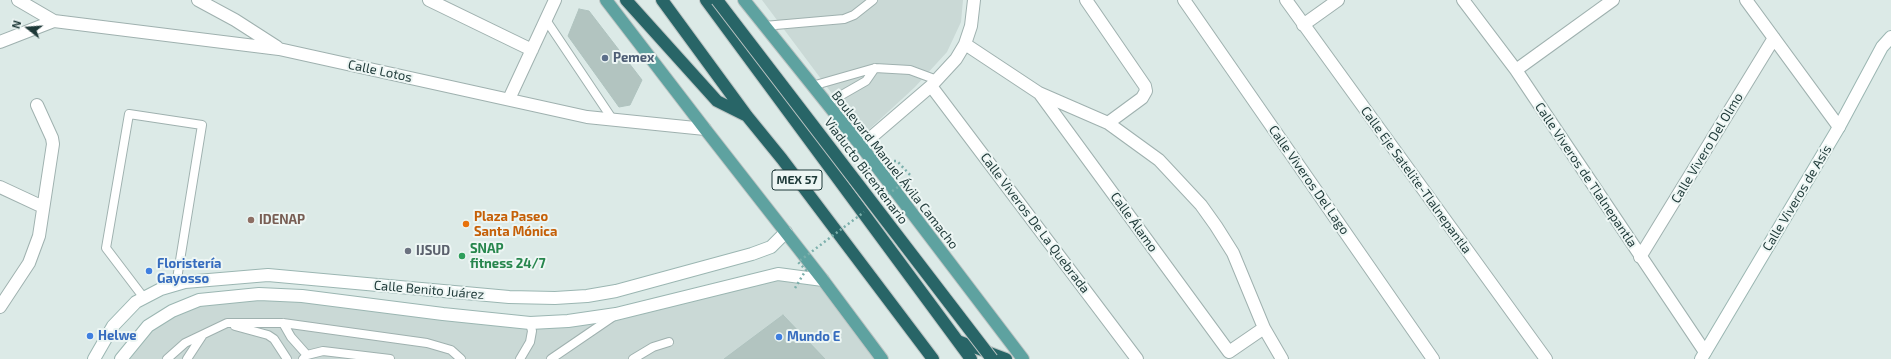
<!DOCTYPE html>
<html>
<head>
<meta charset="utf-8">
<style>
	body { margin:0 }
	#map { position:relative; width:1891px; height:359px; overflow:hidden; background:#dceae7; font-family:"Exo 2",sans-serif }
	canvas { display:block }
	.north { position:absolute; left:8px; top:8px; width:40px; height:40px; -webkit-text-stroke:3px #edf6f4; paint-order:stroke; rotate:287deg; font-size:11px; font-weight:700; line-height:16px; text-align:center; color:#1e3938 }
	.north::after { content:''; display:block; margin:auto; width:14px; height:18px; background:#1e3938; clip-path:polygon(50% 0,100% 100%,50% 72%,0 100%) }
</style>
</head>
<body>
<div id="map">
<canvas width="1891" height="359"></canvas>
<div class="north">N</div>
</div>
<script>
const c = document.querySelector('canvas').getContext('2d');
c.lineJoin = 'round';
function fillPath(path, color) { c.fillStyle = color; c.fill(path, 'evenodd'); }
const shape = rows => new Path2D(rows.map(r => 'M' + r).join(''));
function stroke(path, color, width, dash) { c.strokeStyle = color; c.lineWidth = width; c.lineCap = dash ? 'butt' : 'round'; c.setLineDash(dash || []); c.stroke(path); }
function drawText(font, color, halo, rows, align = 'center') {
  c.font = font + ' "Exo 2",sans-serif'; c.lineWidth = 4; c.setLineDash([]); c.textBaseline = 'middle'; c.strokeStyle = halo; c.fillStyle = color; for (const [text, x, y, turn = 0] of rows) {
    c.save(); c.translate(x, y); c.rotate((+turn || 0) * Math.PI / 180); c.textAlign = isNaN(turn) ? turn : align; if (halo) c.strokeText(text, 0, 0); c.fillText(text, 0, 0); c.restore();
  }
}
fillPath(shape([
	[762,0,963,0,961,22,947,52,915,87,863,135],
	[778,274,823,280,882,359,121,359,172,311,259,294,568,321]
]), '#cad9d6');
const building = shape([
	[579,9,589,11,642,80,630,105,619,107,568,36,579,9],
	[783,315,825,359,724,359,783,315]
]);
fillPath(building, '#b2c4c0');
stroke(building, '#afc3bf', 1);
const lane = shape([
	[546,20,613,120],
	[764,26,844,19,854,15,873,0],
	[812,86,875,68,910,70,937,80],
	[826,104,866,81,875,68],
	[144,298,106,248,129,114,202,125,176,285],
	[283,323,291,337,307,355],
	[235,326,268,335,274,339,287,359],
	[167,359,185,343,227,323,283,323,427,343,451,350,461,359],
	[187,359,202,336],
	[303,359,307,355,323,351,390,359],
	[520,359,530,342,532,331,530,323],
	[551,359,614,316],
	[633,359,653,347,669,342]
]);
const street = shape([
	[18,0,54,21,279,49,587,117,705,129],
	[198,0,235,20,277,47],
	[429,0,532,50],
	[1086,0,1145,86,1146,91,1142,98,1108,123],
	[1184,0,1433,359],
	[1286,0,1546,359],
	[1463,0,1516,70,1705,352],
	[1746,0,1839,127],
	[1303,25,1338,0],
	[0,42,54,21],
	[965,44,1039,93,1108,123,1159,160,1201,205,1216,226,1233,253,1264,328,1282,359],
	[1516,70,1613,0],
	[931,86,1137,359],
	[1040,94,1229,352,1264,328],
	[509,99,555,0],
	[861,146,931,86,956,59,965,44,971,26,974,0],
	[0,187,43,207],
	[1640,257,1774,38],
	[0,307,29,263,39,236,53,144,52,138,37,105]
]);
const secondary = shape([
	[94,359,113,326,136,302,161,289,185,282,268,275,509,297,555,298,587,296,616,291,752,254,771,247,786,232],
	[121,359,148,326,172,311,199,300,259,294,302,296,443,314,530,323,568,321,616,314,778,274,823,280],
	[1701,359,1839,127,1882,47,1891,37]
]);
const primary = shape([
	[606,0,705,129,823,280,882,359],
	[744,0,861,146,1023,359]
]);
const highway = shape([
	[626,0,717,101,745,115],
	[662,0,747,116,782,159,933,359],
	[706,0,971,359],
	[958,341,1006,359]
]);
stroke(lane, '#9fb1af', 10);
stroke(street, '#9fb1af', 14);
stroke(secondary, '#9bb6b2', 14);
stroke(primary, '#bcc4c3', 14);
stroke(highway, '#bcc4c3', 14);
stroke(shape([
	[889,161,897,161,912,177]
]), '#7bafab', 2.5, [2, 3]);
stroke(lane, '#fff', 8);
stroke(street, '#fff', 12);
stroke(secondary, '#fff', 12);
stroke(primary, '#5ea2a0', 12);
stroke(highway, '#286567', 12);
const highwayBridge = shape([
	[717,0,992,359]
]);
stroke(highwayBridge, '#bcc4c3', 14, []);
stroke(shape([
	[884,197,912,177],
	[795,288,806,270,798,262,864,212]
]), '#7bafab', 2.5, [2, 3]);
stroke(highwayBridge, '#286567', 12);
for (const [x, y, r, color] of [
	[605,58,4,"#5c6f8a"],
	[251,220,4,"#8d6e63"],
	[466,224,4,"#e8710a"],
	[408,251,4,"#6b7280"],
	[462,256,4,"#2e9e5b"],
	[149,271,4,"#3f7fe0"],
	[90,336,4,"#3f7fe0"],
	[779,337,4,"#3f7fe0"]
]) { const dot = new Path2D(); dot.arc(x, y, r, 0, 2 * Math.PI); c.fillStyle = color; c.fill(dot); stroke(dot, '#edf6f4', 1.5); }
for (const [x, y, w] of [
	[797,180,50]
]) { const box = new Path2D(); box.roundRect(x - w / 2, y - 10, w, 20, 3); c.fillStyle = '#edf6f4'; c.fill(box); stroke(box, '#1e3938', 1); }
drawText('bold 12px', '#1e3938', null, [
	["MEX 57",797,180]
]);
drawText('bold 13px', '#4e5e75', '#edf6f4', [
	["Pemex",613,58]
], 'left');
drawText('13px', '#1e3938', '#edf6f4', [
	["Calle Lotos",380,71,12],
	["Calle Vivero Del Olmo",1707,148,-59],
	["Boulevard Manuel Ávila Camacho",895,170,52],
	["Viaducto Bicentenario",866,171,53],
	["Calle Viveros de Tlalnepantla",1586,175,56],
	["Calle Viveros Del Lago",1309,180,55],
	["Calle Eje Satelite-Tlalnepantla",1416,180,54],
	["Calle Viveros de Asís",1797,198,-59],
	["Calle Álamo",1134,222,54],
	["Calle Viveros De La Quebrada",1035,223,53],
	["Calle Benito Juárez",429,290,5]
]);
drawText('bold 13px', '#c56008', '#edf6f4', [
	["Plaza Paseo",474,217],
	["Santa Mónica",474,232]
], 'left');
drawText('bold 13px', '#785e54', '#edf6f4', [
	["IDENAP",259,220]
], 'left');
drawText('bold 13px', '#27864d', '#edf6f4', [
	["SNAP",470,249],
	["fitness 24/7",470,264]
], 'left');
drawText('bold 13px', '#5b616d', '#edf6f4', [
	["IJSUD",416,251]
], 'left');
drawText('bold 13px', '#366cbe', '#edf6f4', [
	["Floristería",157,264],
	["Gayosso",157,279],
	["Helwe",98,336],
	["Mundo E",787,337]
], 'left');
</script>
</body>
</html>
